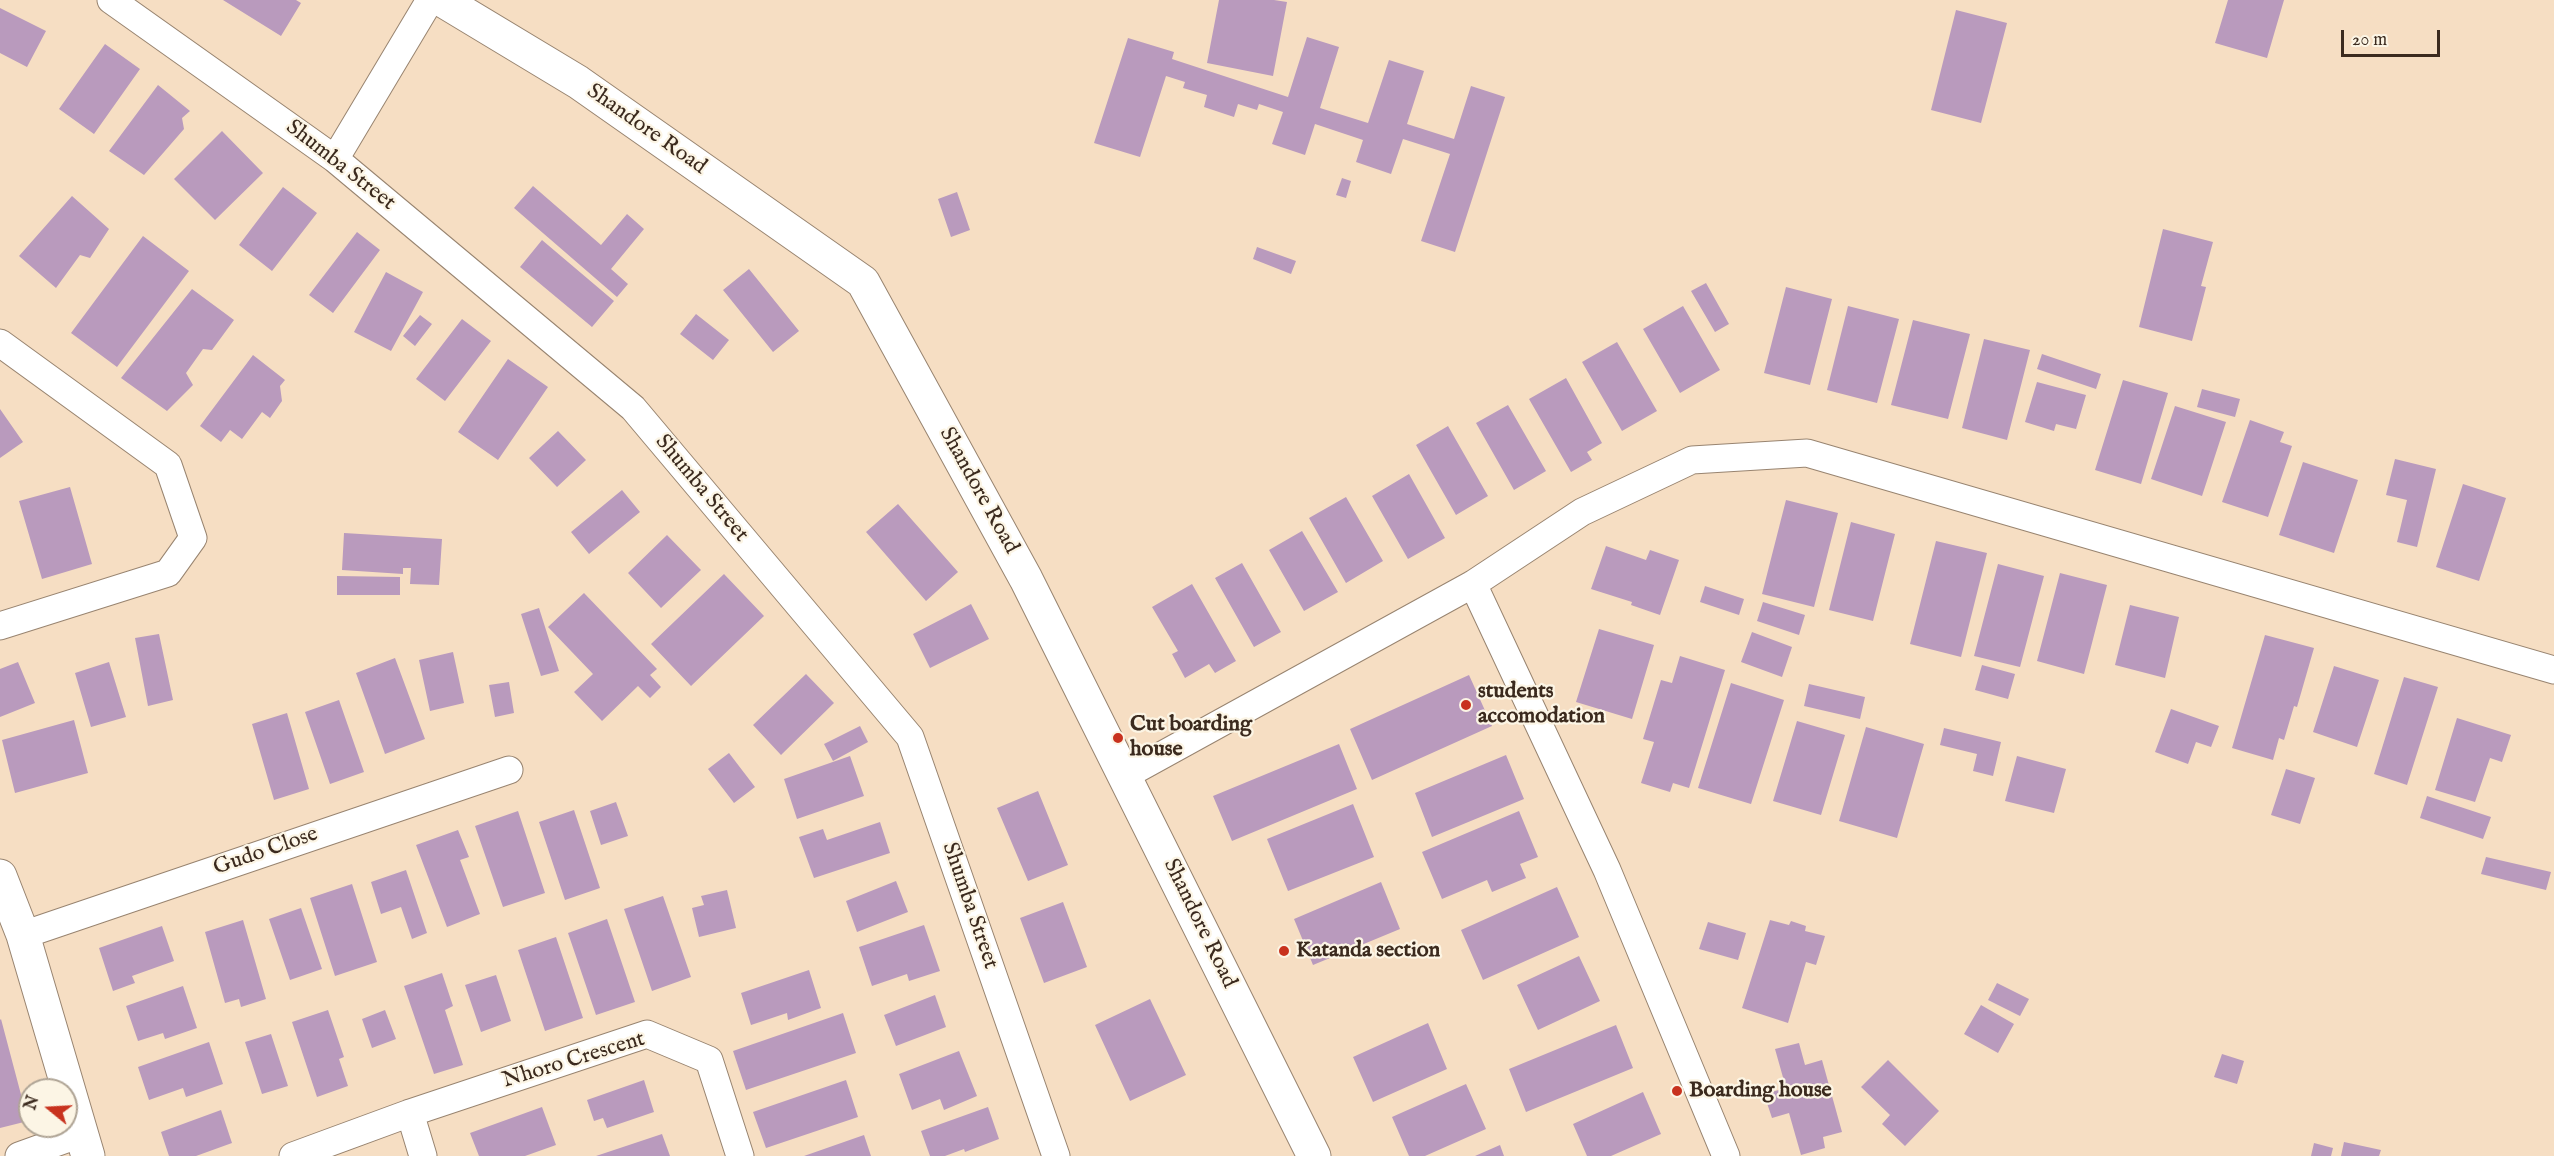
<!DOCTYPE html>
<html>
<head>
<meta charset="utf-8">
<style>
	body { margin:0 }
	#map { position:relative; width:2554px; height:1156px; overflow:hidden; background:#f6dec3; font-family:"IM FELL English",serif }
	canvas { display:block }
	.north { position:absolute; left:18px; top:1078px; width:60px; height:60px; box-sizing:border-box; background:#fcf5e5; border:2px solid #afa495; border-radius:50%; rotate:288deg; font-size:16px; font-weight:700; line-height:24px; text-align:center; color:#3b2a1e }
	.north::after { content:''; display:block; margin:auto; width:21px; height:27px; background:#c8321e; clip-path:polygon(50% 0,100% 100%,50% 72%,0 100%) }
	.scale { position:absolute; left:2341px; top:30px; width:99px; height:27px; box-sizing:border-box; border:3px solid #3b2a1e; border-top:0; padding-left:8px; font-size:18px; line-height:21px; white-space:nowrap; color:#3b2a1e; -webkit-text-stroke:4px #fcf5e5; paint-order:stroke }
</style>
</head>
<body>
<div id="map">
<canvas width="2554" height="1156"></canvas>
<div class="north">N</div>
<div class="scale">20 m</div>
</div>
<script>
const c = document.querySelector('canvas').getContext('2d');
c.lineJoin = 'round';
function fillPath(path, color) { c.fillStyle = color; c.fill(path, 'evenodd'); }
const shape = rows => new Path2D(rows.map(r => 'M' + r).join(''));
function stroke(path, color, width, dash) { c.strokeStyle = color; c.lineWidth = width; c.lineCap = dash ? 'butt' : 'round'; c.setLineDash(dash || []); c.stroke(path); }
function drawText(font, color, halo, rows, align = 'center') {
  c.font = font + ' "IM FELL English",serif'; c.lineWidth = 4.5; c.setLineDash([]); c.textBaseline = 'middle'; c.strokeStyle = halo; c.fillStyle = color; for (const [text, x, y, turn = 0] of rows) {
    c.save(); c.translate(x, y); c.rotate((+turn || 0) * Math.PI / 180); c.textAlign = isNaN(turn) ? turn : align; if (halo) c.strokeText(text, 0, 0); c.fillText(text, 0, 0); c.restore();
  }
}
fillPath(shape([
	[223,0,296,0,301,3,281,36],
	[1219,0,1274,0,1287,2,1273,76,1207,63],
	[2228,0,2284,0,2267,58,2215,43],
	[0,8,46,31,27,67,0,53],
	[1956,10,2007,23,1981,123,1931,110],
	[1307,37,1339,47,1320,108,1368,123,1389,60,1424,71,1407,124,1454,139,1471,86,1505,97,1455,252,1421,241,1450,154,1403,139,1391,174,1356,162,1363,140,1315,124,1305,155,1272,144,1283,112,1259,104,1257,110,1238,104,1234,117,1204,107,1207,95,1183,88,1185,82,1166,76,1140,157,1094,143,1128,38,1174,52,1172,59,1288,97],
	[105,44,140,69,94,134,59,109],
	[158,85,190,111,182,118,184,129,144,175,109,151],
	[222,131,263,173,215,220,174,179],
	[1342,178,1351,181,1346,198,1336,195],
	[533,186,601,245,627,214,644,229,611,269,628,284,617,297,514,208],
	[283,187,317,213,272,271,239,245],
	[957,192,970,230,951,237,938,199],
	[72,196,109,229,90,258,80,255,56,288,19,256],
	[2163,229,2213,242,2201,286,2206,287,2192,341,2139,327],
	[357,232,380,250,333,313,309,295],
	[143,236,189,271,117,367,71,333],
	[542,240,614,301,592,327,520,267],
	[1257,247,1296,261,1291,274,1253,259],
	[749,269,799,331,773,352,723,290],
	[386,272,423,292,391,351,354,332],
	[1706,283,1729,324,1715,332,1691,291],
	[1786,287,1832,299,1810,385,1764,373],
	[192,289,234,320,212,350,203,349,186,373,193,385,167,411,121,378],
	[1683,306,1720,370,1680,393,1643,329],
	[1848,306,1899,319,1877,403,1827,390],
	[696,314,729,340,713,360,680,334],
	[420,315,432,324,415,346,403,336],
	[462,319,491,341,445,401,416,379],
	[1913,320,1970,334,1948,419,1891,405],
	[1984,339,2030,350,2007,440,1962,428],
	[1617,342,1657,411,1622,431,1582,362],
	[2042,354,2101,374,2096,389,2037,369],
	[253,355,285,380,280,386,282,401,270,418,262,412,242,439,230,430,221,442,200,426],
	[508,359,548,387,498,460,458,432],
	[1566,378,1602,443,1587,452,1592,460,1571,472,1529,399],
	[2123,380,2168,393,2141,484,2095,470],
	[2037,382,2086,395,2076,429,2056,424,2054,431,2025,422],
	[2202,389,2240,399,2235,417,2197,407],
	[1508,405,1546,471,1514,490,1476,423],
	[2175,406,2226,422,2202,496,2151,479],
	[0,409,23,442,0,458],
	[2250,420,2284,432,2280,442,2292,446,2268,517,2222,502],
	[1448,426,1488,496,1456,515,1416,445],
	[558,431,586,460,557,487,529,458],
	[2395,459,2436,469,2417,547,2397,542,2407,500,2386,495],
	[2303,462,2358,480,2334,553,2279,535],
	[1409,474,1445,538,1408,559,1372,496],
	[2463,484,2506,498,2479,581,2436,567],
	[70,487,92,564,42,579,19,501],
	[622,490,640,512,589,554,571,532],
	[1346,497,1383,561,1346,583,1309,518],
	[1786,500,1838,513,1814,607,1762,594],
	[898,504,958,572,926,601,866,532],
	[1851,522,1895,534,1873,621,1829,610],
	[1302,531,1338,592,1304,611,1269,550],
	[344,533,442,539,439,585,410,584,411,568,403,568,403,574,342,570],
	[667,535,701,570,661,608,628,573],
	[1936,541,1987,553,1961,657,1910,644],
	[1606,546,1646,560,1650,550,1679,560,1660,615,1631,605,1632,602,1591,589],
	[1242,563,1281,632,1254,647,1215,578],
	[1998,564,2044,576,2020,667,1974,656],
	[2060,573,2107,585,2084,674,2037,661],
	[724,574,764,616,691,686,651,644],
	[337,576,400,577,400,595,337,595],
	[1192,584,1236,661,1215,673,1209,664,1185,678,1172,654,1178,651,1152,607],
	[1705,586,1744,599,1739,615,1700,602],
	[584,593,657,669,650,675,661,687,650,698,638,686,602,721,574,692,593,674,548,627],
	[1763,602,1805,615,1799,635,1757,621],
	[971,604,989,639,930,668,913,634],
	[2130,605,2179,617,2165,678,2115,665],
	[539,608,559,671,541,676,521,614],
	[1599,629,1654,645,1632,719,1576,702],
	[1752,632,1792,647,1782,677,1741,662],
	[159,634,173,700,148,706,135,638],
	[2265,635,2314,648,2297,707,2294,706,2284,740,2279,738,2273,760,2232,748],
	[453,652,464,703,430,711,419,660],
	[1680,656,1725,670,1689,788,1673,783,1670,792,1641,783,1654,742,1643,739,1661,680,1672,683],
	[395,658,425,739,385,754,356,673],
	[18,662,35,703,0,717,0,669],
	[109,662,126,717,91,727,75,673],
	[1982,665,2015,674,2008,699,1975,690],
	[2334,666,2379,680,2357,747,2313,732],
	[806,674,834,703,781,755,753,725],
	[1469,675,1492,726,1372,780,1350,729],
	[2404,677,2438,687,2407,785,2374,774],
	[509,682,514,713,495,717,489,685],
	[1731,683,1784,700,1751,804,1698,788],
	[1809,684,1865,697,1860,719,1804,706],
	[339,700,364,772,330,784,305,712],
	[2171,709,2219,726,2211,747,2196,742,2188,764,2155,752],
	[287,713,309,789,274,800,252,724],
	[2457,718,2511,735,2502,762,2490,758,2475,802,2435,790],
	[74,720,88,773,15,793,2,740],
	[1797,721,1845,735,1821,815,1773,801],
	[860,726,868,742,833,761,824,744],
	[1866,727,1924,744,1897,838,1839,821],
	[1944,728,2001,742,1993,776,1973,771,1977,754,1940,745],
	[1339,744,1357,789,1232,841,1213,796],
	[729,753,755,787,734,803,708,769],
	[1506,755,1524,799,1432,837,1415,793],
	[850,756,864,796,797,819,784,779],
	[2017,756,2066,769,2054,813,2005,801],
	[2286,769,2315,778,2300,824,2271,815],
	[1038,791,1068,865,1028,881,997,808],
	[2427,796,2491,817,2483,839,2420,818],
	[616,802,628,836,601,845,590,811],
	[1353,804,1374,857,1288,891,1267,839],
	[574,810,600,888,565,900,539,822],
	[518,811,545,893,503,907,475,826],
	[1519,811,1538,857,1520,864,1526,878,1492,892,1487,880,1442,899,1422,852],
	[880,822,890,853,814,878,799,837,823,829,827,840],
	[458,830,469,857,460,860,480,914,447,927,416,845],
	[2486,857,2551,872,2546,890,2481,874],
	[406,870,427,933,412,939,401,907,381,914,371,882],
	[896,881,908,912,857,932,846,901],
	[1381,882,1400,929,1313,965,1294,919],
	[352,884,377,962,335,976,310,898],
	[1557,887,1579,937,1483,980,1461,930],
	[727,890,736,928,699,937,692,908,704,905,701,896],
	[663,896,691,977,652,991,624,909],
	[1063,902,1087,967,1044,983,1020,918],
	[301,908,322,969,290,980,269,919],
	[607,919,635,1002,596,1015,568,933],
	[243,920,266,999,241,1007,239,999,225,1003,205,932],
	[1770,920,1789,925,1791,921,1806,926,1805,931,1825,936,1816,965,1806,962,1788,1023,1742,1008],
	[1708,922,1746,933,1738,960,1699,949],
	[924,925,940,971,909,981,907,974,872,986,859,947],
	[162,926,174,961,132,976,135,983,113,991,99,948],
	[556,937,583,1018,545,1031,518,950],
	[1579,956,1600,1001,1538,1030,1517,985],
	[809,970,821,1008,788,1020,787,1013,751,1025,741,993],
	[442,973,453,1006,445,1010,463,1065,434,1074,404,986],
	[496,975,511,1021,481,1032,465,985],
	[1997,983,2029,999,2020,1016,1988,1000],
	[183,986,197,1028,165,1039,163,1033,138,1041,126,1006],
	[935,995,946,1027,896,1046,884,1015],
	[1150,999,1186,1075,1130,1101,1095,1025],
	[1981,1005,2014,1024,1998,1053,1964,1034],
	[328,1010,344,1057,339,1059,348,1086,317,1097,292,1022],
	[385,1010,396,1039,372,1048,362,1019],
	[843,1013,856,1053,746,1090,733,1051],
	[1,1019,28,1121,0,1128,0,1020],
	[1428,1023,1447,1069,1373,1102,1353,1057],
	[1616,1025,1633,1068,1526,1112,1509,1069],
	[271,1034,288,1086,262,1094,245,1042],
	[209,1042,223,1084,186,1097,183,1088,149,1100,138,1067],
	[1799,1043,1805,1065,1822,1060,1842,1132,1823,1137,1825,1148,1801,1155,1789,1113,1772,1118,1764,1094,1786,1088,1775,1049],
	[959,1051,977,1096,944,1110,940,1099,912,1110,899,1074],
	[2222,1054,2244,1061,2237,1084,2214,1077],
	[1888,1060,1939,1111,1905,1146,1882,1124,1890,1115,1861,1087],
	[644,1080,654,1112,607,1128,603,1118,594,1121,587,1100],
	[846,1080,858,1117,766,1148,753,1112],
	[1466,1084,1486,1129,1425,1156,1409,1156,1392,1117],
	[1643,1092,1661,1134,1611,1156,1587,1156,1573,1124],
	[542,1107,556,1145,525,1156,479,1156,470,1133],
	[988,1107,999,1139,965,1152,964,1149,945,1156,930,1156,921,1131],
	[221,1110,232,1143,196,1156,169,1156,161,1132],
	[662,1134,670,1156,596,1156],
	[864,1135,871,1156,804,1156],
	[2344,1142,2381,1150,2379,1156,2341,1156],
	[2314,1143,2333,1148,2331,1156,2311,1156],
	[1500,1145,1504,1156,1475,1156]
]), '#b99abd');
const street = shape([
	[111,0,335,159,633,408,910,737,1056,1156],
	[335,159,430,0],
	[0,343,168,465,193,538,168,573,0,626],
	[1473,584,1607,870,1726,1156],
	[1126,775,1473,584,1582,512,1692,460,1807,453,2554,670],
	[23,935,509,770],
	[410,1113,423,1156],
	[19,1156,80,1134],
	[293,1156,410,1113,647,1034,709,1060,740,1156]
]);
const secondary = shape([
	[442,0,578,82,863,282,1026,579,1314,1156],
	[0,876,23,935,88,1156]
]);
stroke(street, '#988470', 29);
stroke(secondary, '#988470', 35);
stroke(street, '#fff', 27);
stroke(secondary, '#fff', 33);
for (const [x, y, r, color] of [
	[1466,705,6,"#c8321e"],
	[1118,738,6,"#c8321e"],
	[1284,951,6,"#c8321e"],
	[1677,1091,6,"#c8321e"]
]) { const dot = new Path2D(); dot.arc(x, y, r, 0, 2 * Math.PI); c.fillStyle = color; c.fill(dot); stroke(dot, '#fcf5e5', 2); }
drawText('22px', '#3b2a1e', '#fcf5e5', [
	["Shandore Road",646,130,35],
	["Shumba Street",340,166,38],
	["Shumba Street",701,489,50],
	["Shandore Road",978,491,61],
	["Gudo Close",266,852,-19],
	["Shumba Street",969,906,71],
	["Shandore Road",1199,924,64],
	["Nhoro Crescent",574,1061,-17]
]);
drawText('bold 22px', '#3b2a1e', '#fcf5e5', [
	["students",1478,692],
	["accomodation",1478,717],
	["Cut boarding",1130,725],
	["house",1130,750],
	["Katanda section",1296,951],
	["Boarding house",1689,1091]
], 'left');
</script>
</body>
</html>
